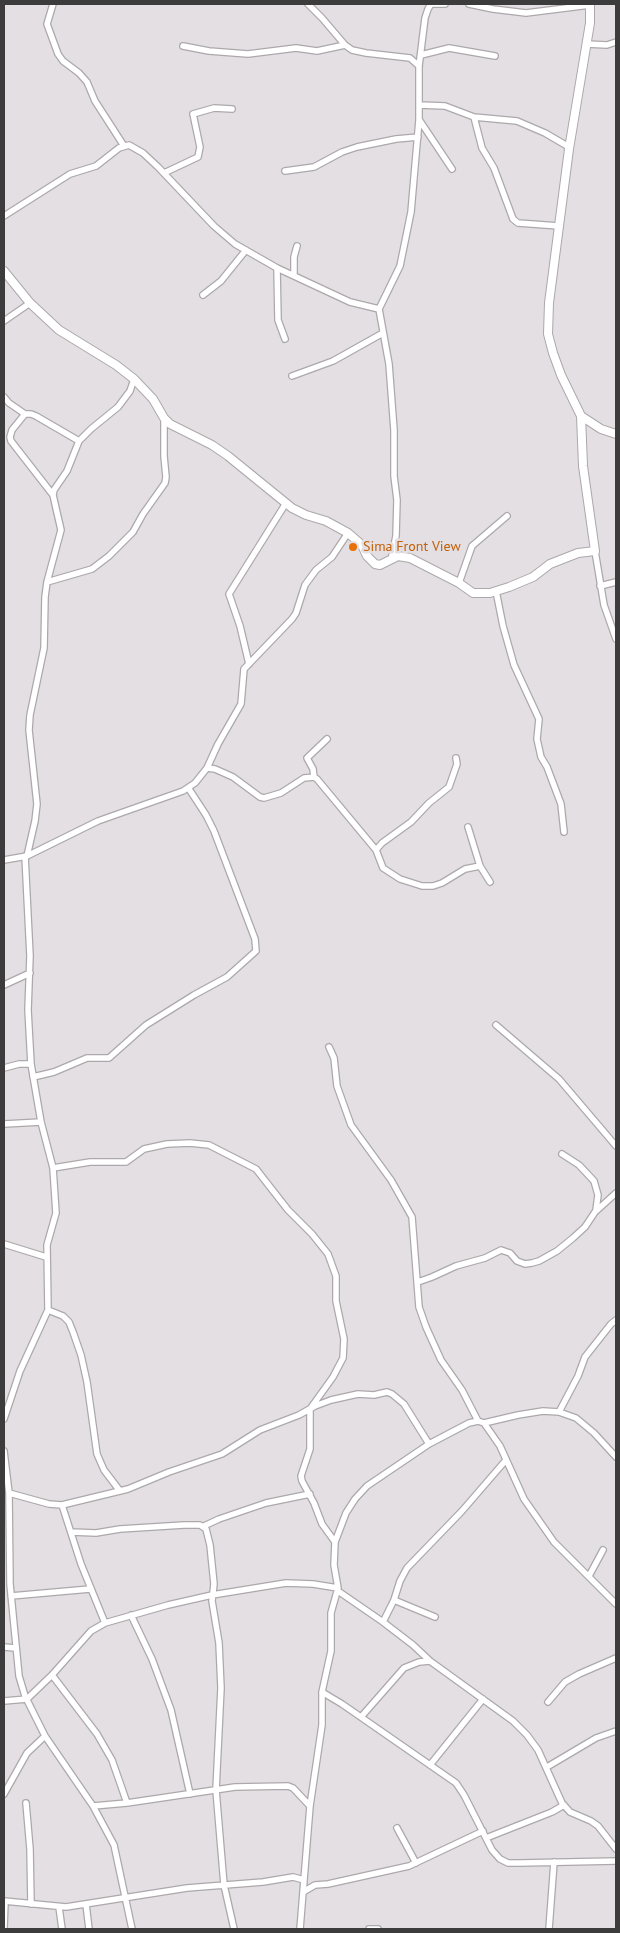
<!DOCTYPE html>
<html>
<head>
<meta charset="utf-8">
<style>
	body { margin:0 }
	#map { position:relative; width:620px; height:1933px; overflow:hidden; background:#e3dfe3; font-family:"PT Sans",sans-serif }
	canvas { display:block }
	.frame { position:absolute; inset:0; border:5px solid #3d3c3d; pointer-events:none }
</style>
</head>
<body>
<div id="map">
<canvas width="620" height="1933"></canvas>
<div class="frame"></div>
</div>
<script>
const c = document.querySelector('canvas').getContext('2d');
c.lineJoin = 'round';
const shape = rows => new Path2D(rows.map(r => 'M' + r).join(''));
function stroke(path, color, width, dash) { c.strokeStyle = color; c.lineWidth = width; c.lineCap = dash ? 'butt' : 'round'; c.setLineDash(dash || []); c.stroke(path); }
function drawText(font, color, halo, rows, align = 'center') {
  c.font = font + ' "PT Sans",sans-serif'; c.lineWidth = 5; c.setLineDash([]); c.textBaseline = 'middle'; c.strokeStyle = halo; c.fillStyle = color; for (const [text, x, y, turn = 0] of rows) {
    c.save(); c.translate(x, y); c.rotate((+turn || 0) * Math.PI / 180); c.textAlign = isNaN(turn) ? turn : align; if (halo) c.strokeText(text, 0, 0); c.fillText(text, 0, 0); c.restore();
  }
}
const minor = shape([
	[53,4,47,24,58,54,63,61,79,73,87,82,95,101,124,146],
	[308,4,322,18,345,45,352,50,366,53,410,58,419,66],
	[431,4,445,4],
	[469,4,493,9,526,13,590,5],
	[586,44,607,45,616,42],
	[183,46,209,51,248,54,296,48,317,51,345,45],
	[421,55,449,48,495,56],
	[419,105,445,106,474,117,517,121,545,133,569,147],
	[474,117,482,148,494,168,513,219,518,223,559,226],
	[420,121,452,169],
	[285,171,314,167,342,152,357,147,396,139,418,137],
	[164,173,198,157,200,147,193,114,214,108,232,109],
	[4,216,70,174,96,166,119,148,129,145,143,153,158,167,214,226,235,244,277,268,350,302,379,309],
	[277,268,278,320,285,339],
	[294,275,294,257,297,246],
	[203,295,221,281,246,250],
	[4,321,30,303],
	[292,376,333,361,383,333],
	[4,397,9,403,25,414,31,414,36,416,79,441],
	[25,414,12,430,10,437,11,441,53,495],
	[595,551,604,605,616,639],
	[391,560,396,536,397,500,394,476,394,430,389,364,379,309,400,266,411,212,419,120,419,66,425,18,428,9,431,4],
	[47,582,92,569,109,556,133,532,143,514,165,483,166,477,164,456,164,418],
	[459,583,472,546,507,516],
	[600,586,616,582],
	[496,591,503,626,514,665,539,719,537,739,541,757,547,767,561,804,564,832],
	[249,664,240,626,229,594,286,503],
	[207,768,215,769,233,777,260,797,264,798,281,793,304,778,314,777,317,779,376,850,383,868,400,879,422,886,433,886,442,883,465,869,480,866],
	[314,777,313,769,307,758,327,739],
	[468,827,480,866,490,882],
	[376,850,382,843,411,822,429,803,449,787,457,764,456,758],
	[27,856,35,821,37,804,29,730,30,715,44,648,45,597,47,582,61,530,53,495,54,490,67,471,79,441,91,429,118,407,130,391,134,379],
	[4,860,27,856,98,821,183,791,195,783,207,768,218,744,241,704,244,669,292,619,296,613,305,585,316,570,332,557,348,533],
	[4,985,30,973],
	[496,1025,559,1079,616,1146],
	[329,1047,334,1058,337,1086,351,1125,391,1180,412,1217,419,1307,426,1327,441,1360,462,1390,478,1421],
	[4,1068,19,1064,31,1064],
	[33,1077,54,1072,87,1058,109,1058,146,1025,194,995,227,977,256,951,255,939,214,831,206,815,189,789],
	[4,1124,41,1122],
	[562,1154,579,1165,594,1181,598,1195,596,1210],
	[53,1168,90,1162,126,1162,144,1149,167,1144,190,1143,209,1145,256,1169,288,1210,312,1234,328,1254,336,1276,336,1301,344,1339,343,1358,333,1377,310,1409,310,1449,301,1476,302,1481,314,1503,322,1524,335,1542],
	[4,1244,46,1257],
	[418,1282,432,1277,456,1266,485,1258,501,1250,510,1253,517,1261,525,1264,532,1263,539,1261,557,1251,573,1238,585,1227,595,1212,616,1193],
	[48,1310,63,1316,69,1322,73,1332,81,1355,87,1382,97,1454,104,1470,120,1491],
	[559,1412,578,1376,585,1357,611,1324,616,1320],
	[4,1419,20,1371,48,1310,47,1245,56,1213,53,1168,41,1122,31,1064,28,1010,30,956,25,856],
	[484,1423,518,1415,543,1411,559,1412,576,1418,594,1433,616,1457],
	[4,1451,9,1493,10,1584,19,1676,25,1696,45,1736,93,1806,114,1845,132,1929],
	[9,1493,49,1504,62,1505,128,1489,169,1472,222,1454,260,1430,299,1415,315,1406,331,1400,358,1394,374,1395,387,1392,392,1394,404,1404,429,1444],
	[62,1505,81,1564,105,1623],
	[204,1526,219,1519,266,1503,310,1494],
	[71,1532,96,1533,120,1529,184,1525,200,1525,206,1529,210,1545,214,1584,212,1601,219,1643,221,1688,216,1790,224,1885,234,1929],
	[589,1576,603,1550],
	[338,1591,383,1622,413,1645,430,1661,513,1721,527,1735,538,1750,562,1803,570,1812,591,1821,598,1826,616,1849],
	[11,1596,90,1589],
	[394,1600,435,1617],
	[131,1615,152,1659,171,1710,190,1794],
	[383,1622,394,1600,400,1581,407,1568,462,1511,506,1460],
	[4,1647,15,1648],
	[52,1675,97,1734,112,1760,127,1803],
	[322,1692,342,1704,456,1783,464,1795,492,1850,500,1859,508,1863,520,1863,616,1861],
	[4,1701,27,1699,52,1675,91,1631,105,1623,168,1605,212,1595,286,1583,313,1584,338,1588],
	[548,1702,565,1682,579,1674,616,1658],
	[361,1717,404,1668,419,1662,430,1661],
	[430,1765,483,1699],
	[547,1767,596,1738,616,1731],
	[4,1794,27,1753,45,1736],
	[26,1803,30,1849,31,1904],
	[93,1806,127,1803,235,1787,288,1786,293,1788,310,1806],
	[397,1828,416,1863],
	[486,1838,552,1812,564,1805],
	[303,1892,315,1885,328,1884,409,1866,483,1831],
	[4,1901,66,1907,187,1888,263,1882,293,1877,304,1880],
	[86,1904,89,1929],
	[59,1907,62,1929],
	[4,1928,5,1902],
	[300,1929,310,1806,322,1725,322,1692,331,1651,331,1613,338,1588,334,1565,335,1542,346,1513,355,1499,367,1486,429,1444,469,1423,478,1421,484,1423,500,1446,524,1499,554,1542,616,1604],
	[369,1929,378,1929],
	[549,1929,554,1862]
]);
const tertiary = shape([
	[590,4,590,23,569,149,549,303,548,334,553,353,561,375,581,416,601,429,616,434],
	[4,271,30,303,59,330,116,365,134,379,153,399,164,418,170,424,212,445,228,456,292,508,306,515,326,521,348,533,362,545,367,556,375,564,380,565,398,556,410,558,459,583,473,593,490,593,509,587,533,577,550,564,578,553,595,551,583,466,581,416]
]);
stroke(minor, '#aca8ab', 8);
stroke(tertiary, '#aca8ab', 10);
stroke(minor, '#fff', 5.5);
stroke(tertiary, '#fff', 8);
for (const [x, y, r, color] of [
	[353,547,5,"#e8710a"]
]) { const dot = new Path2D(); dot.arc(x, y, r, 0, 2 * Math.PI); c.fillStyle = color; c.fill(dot); stroke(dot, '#e3dfe3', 2); }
drawText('14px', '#c56008', '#e3dfe3', [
	["Sima Front View",363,547]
], 'left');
</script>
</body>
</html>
